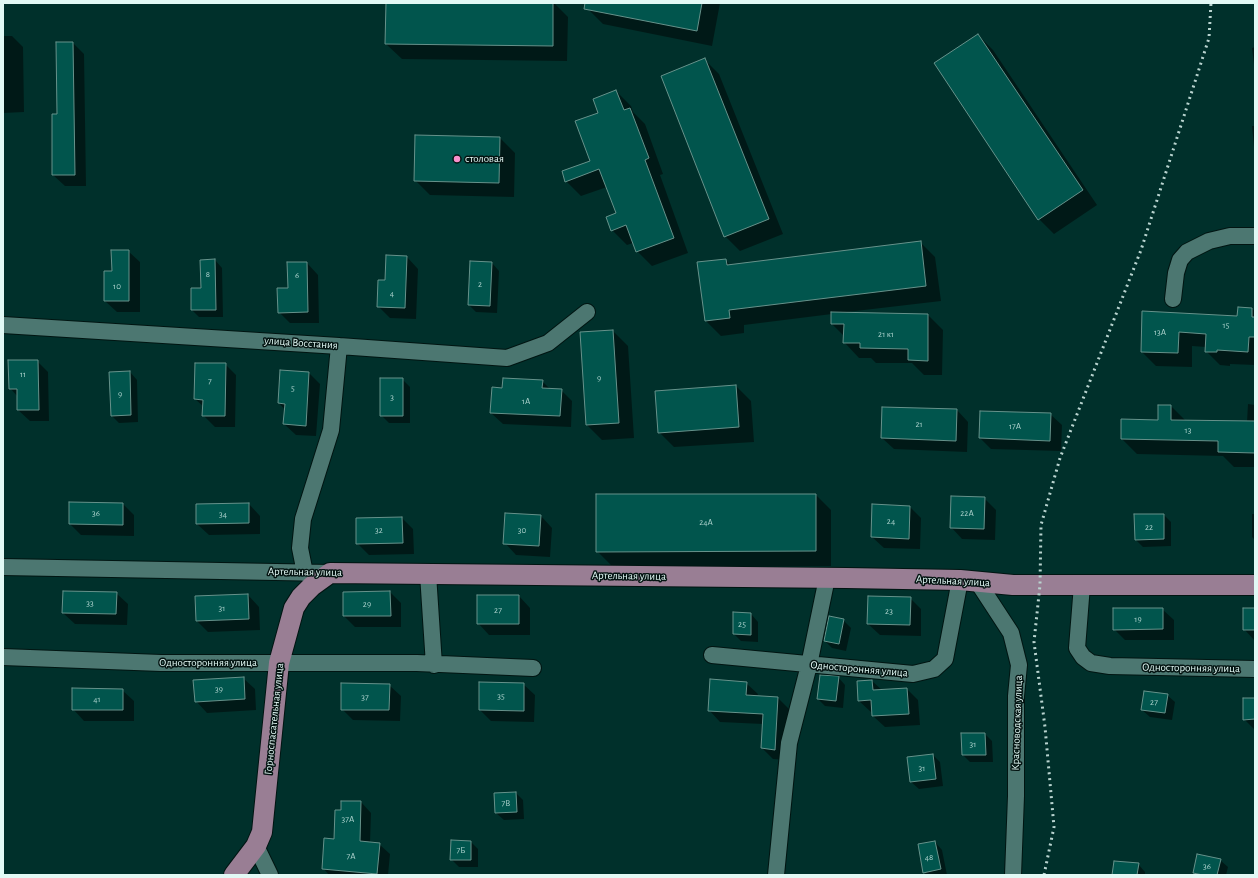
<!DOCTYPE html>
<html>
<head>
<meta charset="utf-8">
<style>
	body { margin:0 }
	#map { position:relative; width:1258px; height:878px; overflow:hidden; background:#00302b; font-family:"Alegreya Sans",sans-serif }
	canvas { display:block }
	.frame { position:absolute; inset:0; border:4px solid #e2f9f5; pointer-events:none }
</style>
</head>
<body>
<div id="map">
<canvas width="1258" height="878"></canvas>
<div class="frame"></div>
</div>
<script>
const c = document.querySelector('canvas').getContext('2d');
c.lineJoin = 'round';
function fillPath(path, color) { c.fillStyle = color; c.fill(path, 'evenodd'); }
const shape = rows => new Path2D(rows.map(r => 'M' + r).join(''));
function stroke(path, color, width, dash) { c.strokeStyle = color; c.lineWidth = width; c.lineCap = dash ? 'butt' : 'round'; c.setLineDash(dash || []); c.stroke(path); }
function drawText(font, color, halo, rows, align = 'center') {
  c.font = font + ' "Alegreya Sans",sans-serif'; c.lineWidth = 3; c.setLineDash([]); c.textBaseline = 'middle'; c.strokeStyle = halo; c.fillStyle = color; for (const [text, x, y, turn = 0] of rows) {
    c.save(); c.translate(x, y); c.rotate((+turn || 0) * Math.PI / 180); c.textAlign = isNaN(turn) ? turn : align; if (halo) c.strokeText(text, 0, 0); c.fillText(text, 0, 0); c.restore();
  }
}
fillPath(shape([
	[387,3,554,3,568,17,567,61,402,59,386,44],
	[589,3,720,3,712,46,603,24,588,9],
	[978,35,993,50,1097,205,1054,234,1039,219],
	[3,36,12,36,23,47,24,112,3,113],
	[73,43,84,54,86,186,65,186,53,175],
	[1255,47,1255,73,1252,48],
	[704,59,719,74,783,234,740,251,725,236],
	[616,91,631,106,633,112,645,124,663,174,660,175,688,253,652,266,637,251,633,243,627,245,612,230,617,214,607,187,581,196,566,181,591,161,599,113],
	[1252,126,1255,126,1255,157],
	[500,138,515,153,514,197,430,195,415,180],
	[920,242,935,257,941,301,847,312,847,314,928,315,943,330,942,375,924,375,912,363,876,363,871,358,859,358,844,342,844,336,832,324,832,314,744,325,744,333,721,336,706,321,726,260,731,266],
	[128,251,140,262,140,312,117,312,105,301,113,272],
	[407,257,418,269,416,319,390,318,378,306,386,281],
	[215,260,222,268,223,317,199,317,192,310],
	[307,263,318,275,319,323,290,323,279,312],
	[492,263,499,271,497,313,476,312,469,305],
	[1252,309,1255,311,1255,365,1230,364,1230,366,1220,365,1206,351,1206,347,1192,346,1192,367,1156,366,1142,352,1143,312,1238,317],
	[613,331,628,346,634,438,602,440,587,425,581,333],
	[37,361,48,372,49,421,30,421,18,410,18,397,10,388],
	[225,364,236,375,235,427,215,427,203,415,204,407,195,399],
	[130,372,137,380,138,422,119,423,112,416],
	[309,373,320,384,316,436,296,435,284,424,285,410,279,403],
	[402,379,410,387,410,423,389,423,381,415],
	[542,381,550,389,561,390,572,401,571,427,503,424,491,413,503,389],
	[736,386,751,401,754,442,674,447,659,432],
	[1248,404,1255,405,1255,467,1234,467,1223,456,1137,454,1122,439,1122,420,1159,421,1171,406,1186,421,1247,422],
	[957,410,968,422,967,452,894,449,882,438],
	[1050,414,1062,425,1061,451,991,449,980,438],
	[816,495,831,510,831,566,612,566,597,551],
	[984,498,996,510,995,540,962,539,951,527],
	[123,504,134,515,134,536,81,535,70,524],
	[249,504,260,516,260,534,209,535,197,524],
	[910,507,921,518,920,549,884,548,872,537],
	[1252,514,1255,514,1255,540,1252,537],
	[1164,515,1171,522,1171,546,1143,547,1136,540],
	[541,516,552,528,550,557,516,555,505,543],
	[402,518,413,529,414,554,369,555,357,543],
	[390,592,401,603,401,627,355,627,344,616],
	[116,593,128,604,127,625,75,624,63,613],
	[248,595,259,607,260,630,208,632,197,621],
	[519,596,530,608,530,635,489,635,478,623],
	[910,598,921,609,921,636,880,635,868,624],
	[1162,609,1174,620,1174,640,1125,640,1114,629],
	[1255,609,1255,641,1244,629],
	[734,614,751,614,758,622,758,642,741,641,734,634],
	[843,620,851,628,846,651,832,648,825,641],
	[838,677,845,685,843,708,825,706,818,699],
	[243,678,255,689,256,710,207,713,196,701],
	[872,681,882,690,907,689,918,700,920,725,885,727,873,716,873,712,871,712,859,701],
	[746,683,758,694,757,697,778,698,789,709,786,760,773,759,762,748,763,724,720,722,709,710],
	[523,684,535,695,534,722,491,721,480,710],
	[389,685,401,696,400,721,353,720,342,709],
	[122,690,134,701,134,721,84,721,73,709],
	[1167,695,1175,702,1172,720,1150,717,1142,710],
	[1255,699,1255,730,1244,719],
	[985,734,992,741,993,762,970,762,963,755],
	[933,755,940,762,943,786,919,789,911,782],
	[516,793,523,800,524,819,504,820,496,813],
	[342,802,361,802,371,813,370,843,379,844,390,854,388,875,329,875,323,868,335,840,342,811],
	[471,842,478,849,478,867,459,867,451,859],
	[935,842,942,850,947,875,927,875,924,872],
	[1220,860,1228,867,1226,875,1197,875,1194,873],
	[1138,864,1145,872,1145,875,1113,875]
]), '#0007');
const building = shape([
	[386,3,553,3,553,46,385,44,386,3],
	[585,3,702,3,697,31,584,9,585,3],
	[978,34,1083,190,1038,220,934,63,978,34],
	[56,42,73,42,75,175,52,175,52,114,57,114,56,42],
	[705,58,769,219,724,237,661,76,705,58],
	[616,90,624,110,630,108,649,158,645,160,674,238,636,252,626,225,611,231,606,217,616,213,599,169,565,182,562,171,590,161,575,121,598,113,593,99,616,90],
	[415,135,500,137,499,183,414,181,415,135],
	[921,241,926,286,729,310,730,318,705,321,697,262,726,259,727,265,921,241],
	[111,250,129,250,129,301,104,301,104,271,112,271,111,250],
	[386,255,407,256,405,308,377,307,378,280,385,280,386,255],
	[215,259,216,310,191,310,191,288,201,288,200,260,215,259],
	[470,261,492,262,490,306,468,305,470,261],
	[287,262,307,262,308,312,278,313,277,288,288,288,287,262],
	[1238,307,1252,308,1252,317,1255,317,1255,337,1249,337,1248,352,1217,350,1217,352,1205,352,1206,334,1179,332,1178,353,1141,352,1142,311,1237,316,1238,307],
	[831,312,928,314,928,361,908,360,908,349,860,348,860,343,843,343,844,324,831,324,831,312],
	[613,330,619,423,586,425,580,332,613,330],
	[8,360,38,360,39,410,17,410,17,389,9,389,8,360],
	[195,363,226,363,225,416,202,416,203,400,194,399,195,363],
	[280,370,309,372,306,426,283,424,285,404,278,403,280,370],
	[130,371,131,415,111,416,109,372,130,371],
	[380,378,403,378,403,416,380,416,380,378],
	[503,378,543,380,542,388,562,389,560,416,490,413,492,387,502,388,503,378],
	[736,385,739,427,658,433,655,391,736,385],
	[1158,405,1171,405,1171,420,1255,421,1255,453,1218,452,1218,441,1121,439,1121,419,1158,420,1158,405],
	[882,407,957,409,956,441,881,438,882,407],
	[980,411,1051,413,1050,441,979,438,980,411],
	[596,494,816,494,816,551,596,552,596,494],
	[951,496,985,497,984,529,950,528,951,496],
	[69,502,123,503,123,525,69,524,69,502],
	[249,503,249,523,196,524,196,504,249,503],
	[872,504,910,506,909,539,871,537,872,504],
	[505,513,541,515,539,546,503,544,505,513],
	[1134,514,1164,514,1164,539,1135,540,1134,514],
	[402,517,403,543,356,544,356,518,402,517],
	[63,591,117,592,116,614,62,613,63,591],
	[390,591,391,616,343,616,343,592,390,591],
	[248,594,249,619,196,621,195,596,248,594],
	[477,595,519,595,519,624,477,624,477,595],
	[868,596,911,597,910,625,867,624,868,596],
	[1113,608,1163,608,1163,629,1113,630,1113,608],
	[1243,608,1255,608,1255,630,1243,630,1243,608],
	[733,612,751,613,751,635,733,634,733,612],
	[829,616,844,619,839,644,824,641,829,616],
	[820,675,839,676,836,701,817,699,820,675],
	[244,677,245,699,195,702,193,680,244,677],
	[710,679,747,682,746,695,778,697,775,750,761,748,763,714,708,711,710,679],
	[872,680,873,690,907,688,909,714,872,716,871,700,858,701,857,681,872,680],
	[479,682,524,683,524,711,479,710,479,682],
	[341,683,390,684,389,710,341,710,341,683],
	[72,688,123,689,123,710,72,710,72,688],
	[1144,691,1168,694,1165,713,1141,710,1144,691],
	[1243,698,1255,698,1255,719,1243,720,1243,698],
	[961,733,985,733,986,755,962,755,961,733],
	[933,754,936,779,910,782,907,757,933,754],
	[516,792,517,812,495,813,494,793,516,792],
	[341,801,361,801,360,841,380,843,377,874,322,869,324,838,334,839,335,810,341,810,341,801],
	[451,840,471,841,471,860,450,860,451,840],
	[935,841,941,869,923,873,918,844,935,841],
	[1197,854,1221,859,1217,875,1203,875,1193,873,1197,854],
	[1114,861,1139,863,1137,875,1112,875,1114,861]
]);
fillPath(building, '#01554d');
stroke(building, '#66928b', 1);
const minor = shape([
	[1173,299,1176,273,1180,260,1187,252,1209,241,1230,236,1255,236],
	[3,325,339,346,507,358,548,343,587,312],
	[3,567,330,573],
	[305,573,300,548,303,519,331,430,339,346],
	[428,574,434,665],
	[977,581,1011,633,1019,665,1016,696,1016,796,1013,875],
	[1082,585,1077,648,1083,657,1091,663,1110,666,1255,669],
	[712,655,913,674,934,669,945,659,960,580],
	[3,657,161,663,417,663,533,668],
	[256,846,270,875],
	[776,875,789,743,809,665,827,578]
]);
const major = shape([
	[234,875,256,846,262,832,279,663,294,608,301,597,312,586,330,573,846,578,960,580,1013,585,1255,585]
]);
stroke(minor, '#011512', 18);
stroke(major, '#011512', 22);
stroke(minor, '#4c7771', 16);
stroke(major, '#997e94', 20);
stroke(shape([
	[1044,875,1054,827,1045,727,1034,642,1040,585,1041,525,1060,458,1141,250,1209,38,1211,3]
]), '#b9d4d0', 3, [2, 4]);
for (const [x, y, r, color] of [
	[457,159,4,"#f890cc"]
]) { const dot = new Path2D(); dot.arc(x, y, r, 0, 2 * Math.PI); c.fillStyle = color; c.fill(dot); stroke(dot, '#041412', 1.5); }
drawText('9px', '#aad0cb', null, [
	["8",208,274],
	["6",297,275],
	["2",480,284],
	["10",117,286],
	["4",392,293],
	["15",1226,325],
	["13А",1160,332],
	["21 к1",886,334],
	["11",23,374],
	["9",599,378],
	["7",210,381],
	["5",293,388],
	["9",120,394],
	["3",392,397],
	["1А",526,401],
	["21",919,424],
	["17А",1015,426],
	["13",1188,430],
	["36",96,513],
	["22А",967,513],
	["34",223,514],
	["24",891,521],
	["24А",706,522],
	["22",1149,527],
	["32",379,530],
	["30",522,530],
	["33",90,603],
	["29",367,604],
	["31",222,608],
	["27",498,610],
	["23",889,611],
	["19",1138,619],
	["25",742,624],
	["39",219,689],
	["35",501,696],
	["37",365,697],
	["41",97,699],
	["27",1154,702],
	["31",973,744],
	["31",922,768],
	["7В",506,803],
	["37А",348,819],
	["7Б",461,850],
	["7А",351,856],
	["48",929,857],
	["36",1207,866]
]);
drawText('11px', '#e2f9f5', '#041412', [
	["столовая",465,159]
], 'left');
drawText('11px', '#e2f9f5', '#041412', [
	["улица Восстания",301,343,4],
	["Артельная улица",305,572,1],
	["Артельная улица",629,576,1],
	["Артельная улица",953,581,3],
	["Односторонняя улица",208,663],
	["Односторонняя улица",1191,668,1],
	["Односторонняя улица",859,669,5],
	["Горноспасательная улица",274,719,-84],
	["Красноводская улица",1017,723,-88]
]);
</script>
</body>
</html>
